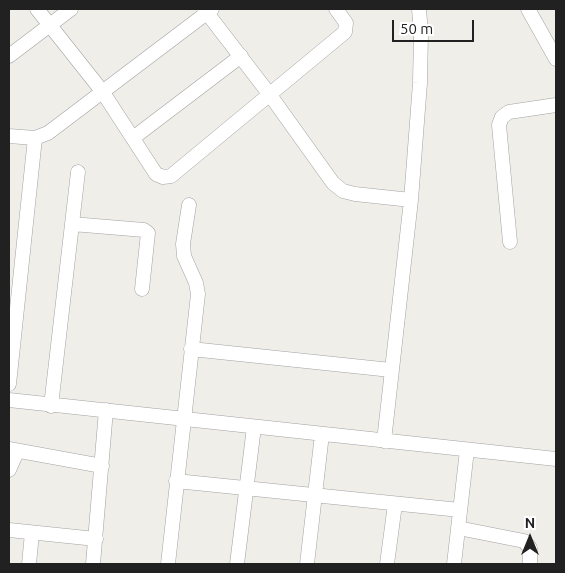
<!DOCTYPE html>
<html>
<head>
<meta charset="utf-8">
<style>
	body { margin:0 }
	#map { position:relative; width:565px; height:573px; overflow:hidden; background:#f0eee9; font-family:Ubuntu,sans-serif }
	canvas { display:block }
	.frame { position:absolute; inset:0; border:10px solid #212121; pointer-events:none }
	.north { position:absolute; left:505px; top:513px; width:50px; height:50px; -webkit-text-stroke:4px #fff; paint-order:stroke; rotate:0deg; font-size:14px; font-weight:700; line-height:20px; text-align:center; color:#212121 }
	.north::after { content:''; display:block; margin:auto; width:18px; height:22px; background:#212121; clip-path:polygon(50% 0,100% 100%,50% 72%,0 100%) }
	.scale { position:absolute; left:392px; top:20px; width:82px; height:22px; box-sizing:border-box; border:2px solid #212121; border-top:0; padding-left:6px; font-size:15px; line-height:18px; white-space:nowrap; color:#212121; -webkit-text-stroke:4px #fff; paint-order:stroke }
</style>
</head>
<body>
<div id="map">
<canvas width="565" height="573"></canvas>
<div class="frame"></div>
<div class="north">N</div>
<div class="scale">50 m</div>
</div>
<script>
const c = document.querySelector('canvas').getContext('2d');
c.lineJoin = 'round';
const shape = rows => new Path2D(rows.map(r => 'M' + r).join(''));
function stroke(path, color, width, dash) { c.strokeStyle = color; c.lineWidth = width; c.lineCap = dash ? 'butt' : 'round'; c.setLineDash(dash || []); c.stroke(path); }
const minor = shape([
	[37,9,102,91,156,174,163,177,171,176,345,32,346,23,336,9],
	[204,9,270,95,333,183,343,191,355,194,411,200],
	[528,9,556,59],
	[9,56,71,9],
	[9,136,35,138],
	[133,138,241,56],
	[72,224,144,230,148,233,142,289],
	[510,242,499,125,502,117,509,112,556,105],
	[191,349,391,370],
	[9,384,35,138,48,133,212,9],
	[9,400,556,459],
	[51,406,78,172],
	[384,441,411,200,420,83,421,33,419,9],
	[9,449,102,466],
	[9,470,17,452],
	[176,481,460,510],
	[458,528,524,541,530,548,530,564],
	[9,530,96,539],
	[29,564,32,533],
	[93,564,106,410],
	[168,564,198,294,196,283,184,256,183,244,189,205],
	[237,564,254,427],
	[307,564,322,434],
	[387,564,395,504],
	[454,564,467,450]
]);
stroke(minor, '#a2a2a2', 15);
stroke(minor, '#fff', 14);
</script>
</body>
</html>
